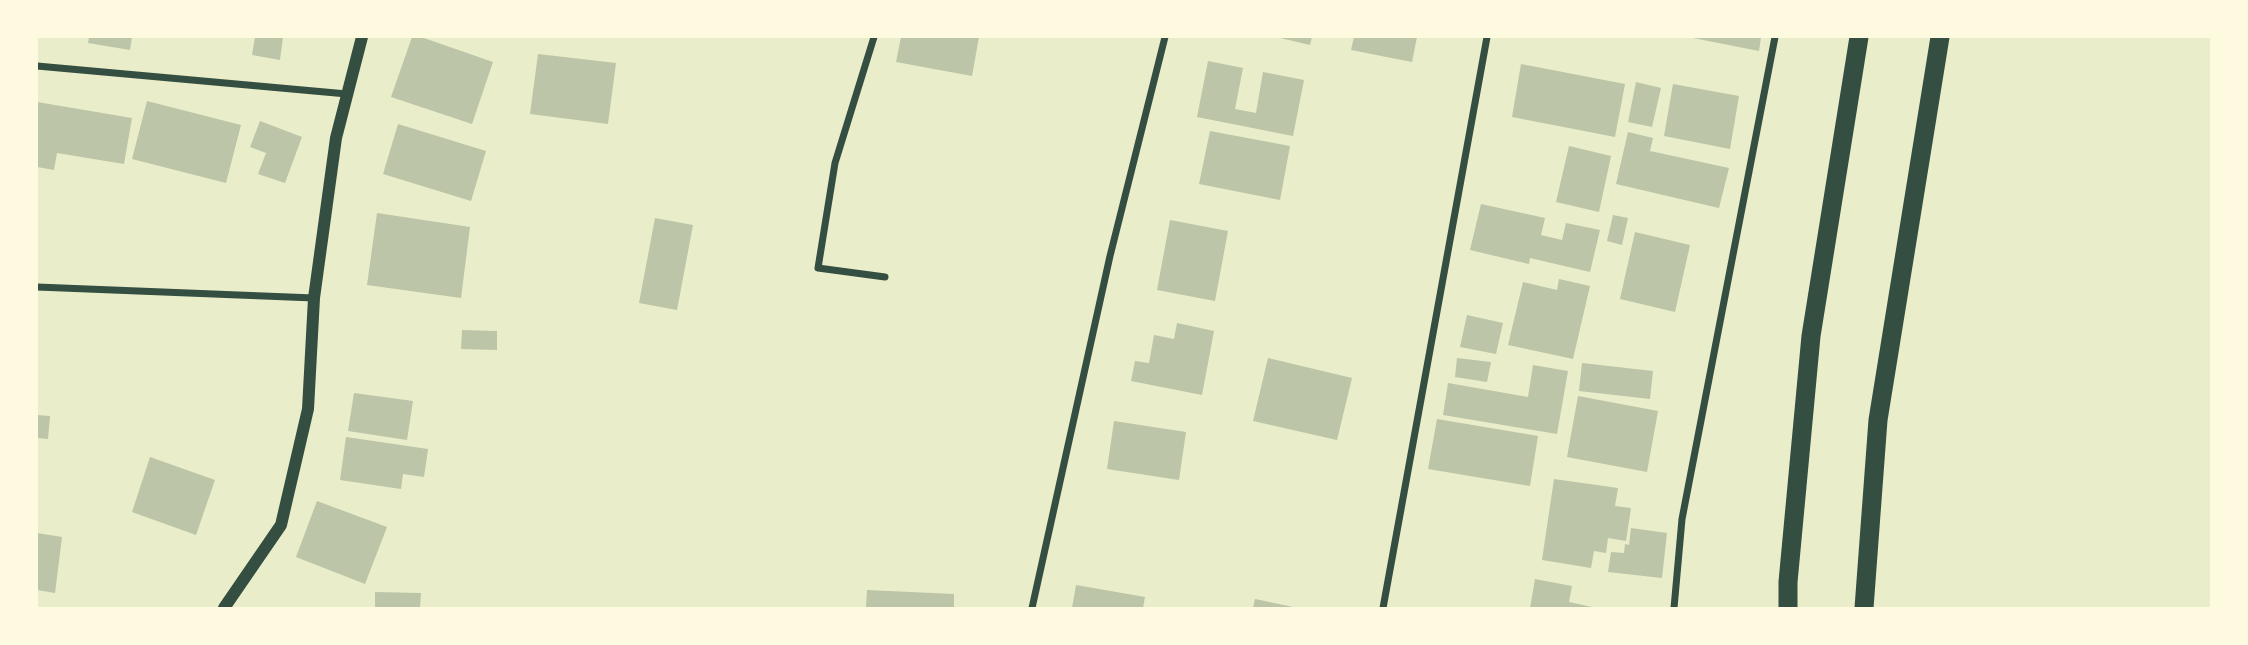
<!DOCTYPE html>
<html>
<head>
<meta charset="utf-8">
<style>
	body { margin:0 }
	#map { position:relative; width:2248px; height:645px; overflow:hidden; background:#e9edc9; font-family:"Open Sans",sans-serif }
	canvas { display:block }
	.frame { position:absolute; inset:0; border:38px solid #fefae0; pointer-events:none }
</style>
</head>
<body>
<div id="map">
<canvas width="2248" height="645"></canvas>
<div class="frame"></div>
</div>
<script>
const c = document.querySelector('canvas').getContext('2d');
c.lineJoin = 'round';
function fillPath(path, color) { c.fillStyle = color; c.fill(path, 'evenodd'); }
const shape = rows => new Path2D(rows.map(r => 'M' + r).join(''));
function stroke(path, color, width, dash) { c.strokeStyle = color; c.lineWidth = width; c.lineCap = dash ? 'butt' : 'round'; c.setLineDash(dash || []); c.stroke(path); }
fillPath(shape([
	[89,37,132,37,130,50,88,43],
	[255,37,283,37,280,60,252,55],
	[412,37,421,37,493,62,472,124,391,97],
	[901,37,979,37,972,76,896,62],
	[1276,37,1312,37,1310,45],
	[1354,37,1417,37,1412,62,1351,50],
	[1688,37,1761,37,1759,51],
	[538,54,616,63,608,124,530,114],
	[1208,61,1243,68,1235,109,1256,113,1263,72,1304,80,1293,136,1197,117],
	[1521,64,1625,84,1615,137,1512,117],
	[1636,82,1661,88,1652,127,1628,122],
	[1673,84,1739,96,1730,149,1664,136],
	[147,101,241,125,226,183,132,159],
	[37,102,132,118,124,164,57,153,54,170,37,167],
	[260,121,302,137,285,183,258,174,266,153,250,147],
	[398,124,486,151,471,201,383,174],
	[1210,131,1290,146,1280,200,1199,184],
	[1628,132,1653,138,1650,151,1729,168,1719,208,1616,184],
	[1569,146,1611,156,1599,212,1556,202],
	[1481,204,1545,218,1541,235,1562,240,1566,223,1600,230,1590,272,1530,258,1529,264,1470,250],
	[377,213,470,227,461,298,367,285],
	[1613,215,1628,218,1622,245,1607,241],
	[655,218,693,225,677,310,639,303],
	[1170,220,1228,231,1215,301,1157,290],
	[1635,232,1690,245,1675,312,1620,299],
	[1559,279,1590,286,1573,359,1508,345,1523,282,1557,290],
	[1467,315,1503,323,1496,354,1460,347],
	[1177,323,1214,331,1202,395,1131,381,1135,361,1149,363,1154,335,1174,339],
	[462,330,497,331,497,350,461,349],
	[1268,358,1352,378,1337,440,1253,421],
	[1457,358,1491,362,1487,382,1455,377],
	[1582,363,1653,371,1650,399,1579,391],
	[1533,365,1568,371,1557,434,1443,415,1448,383,1528,397],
	[354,393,413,401,407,440,348,431],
	[1578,396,1658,411,1647,472,1567,457],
	[37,415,50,416,48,439,37,438],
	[1437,419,1538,436,1530,486,1428,469],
	[1114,421,1186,432,1179,480,1107,469],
	[346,437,428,449,424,477,403,474,401,489,340,480],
	[150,457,215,480,196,535,132,512],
	[1554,479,1618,488,1615,506,1631,508,1626,541,1608,538,1606,553,1594,551,1591,568,1542,560],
	[317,501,387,527,365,584,296,557],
	[1631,528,1667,533,1662,578,1608,572,1611,552,1624,553,1625,544,1629,545],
	[37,533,62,537,55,593,37,590],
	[1535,579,1572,586,1569,602,1597,608,1530,608],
	[1076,585,1145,597,1143,608,1072,608],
	[867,590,954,594,954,608,866,608],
	[375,592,421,593,420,608,375,608],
	[1255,599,1293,607,1293,608,1253,608]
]), '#bcc5a7');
stroke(shape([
	[874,37,835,163,818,268,885,277],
	[37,66,347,94],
	[37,287,314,298],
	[1032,608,1110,256,1165,37],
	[1383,608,1487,37],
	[1674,608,1682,519,1775,37]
]), '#344e41', 7);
stroke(shape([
	[224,608,281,525,308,409,314,298,336,138,362,37]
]), '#344e41', 12);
stroke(shape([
	[1788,608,1788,582,1811,336,1859,37],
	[1864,608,1878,420,1940,37]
]), '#344e41', 19);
</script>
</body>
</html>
